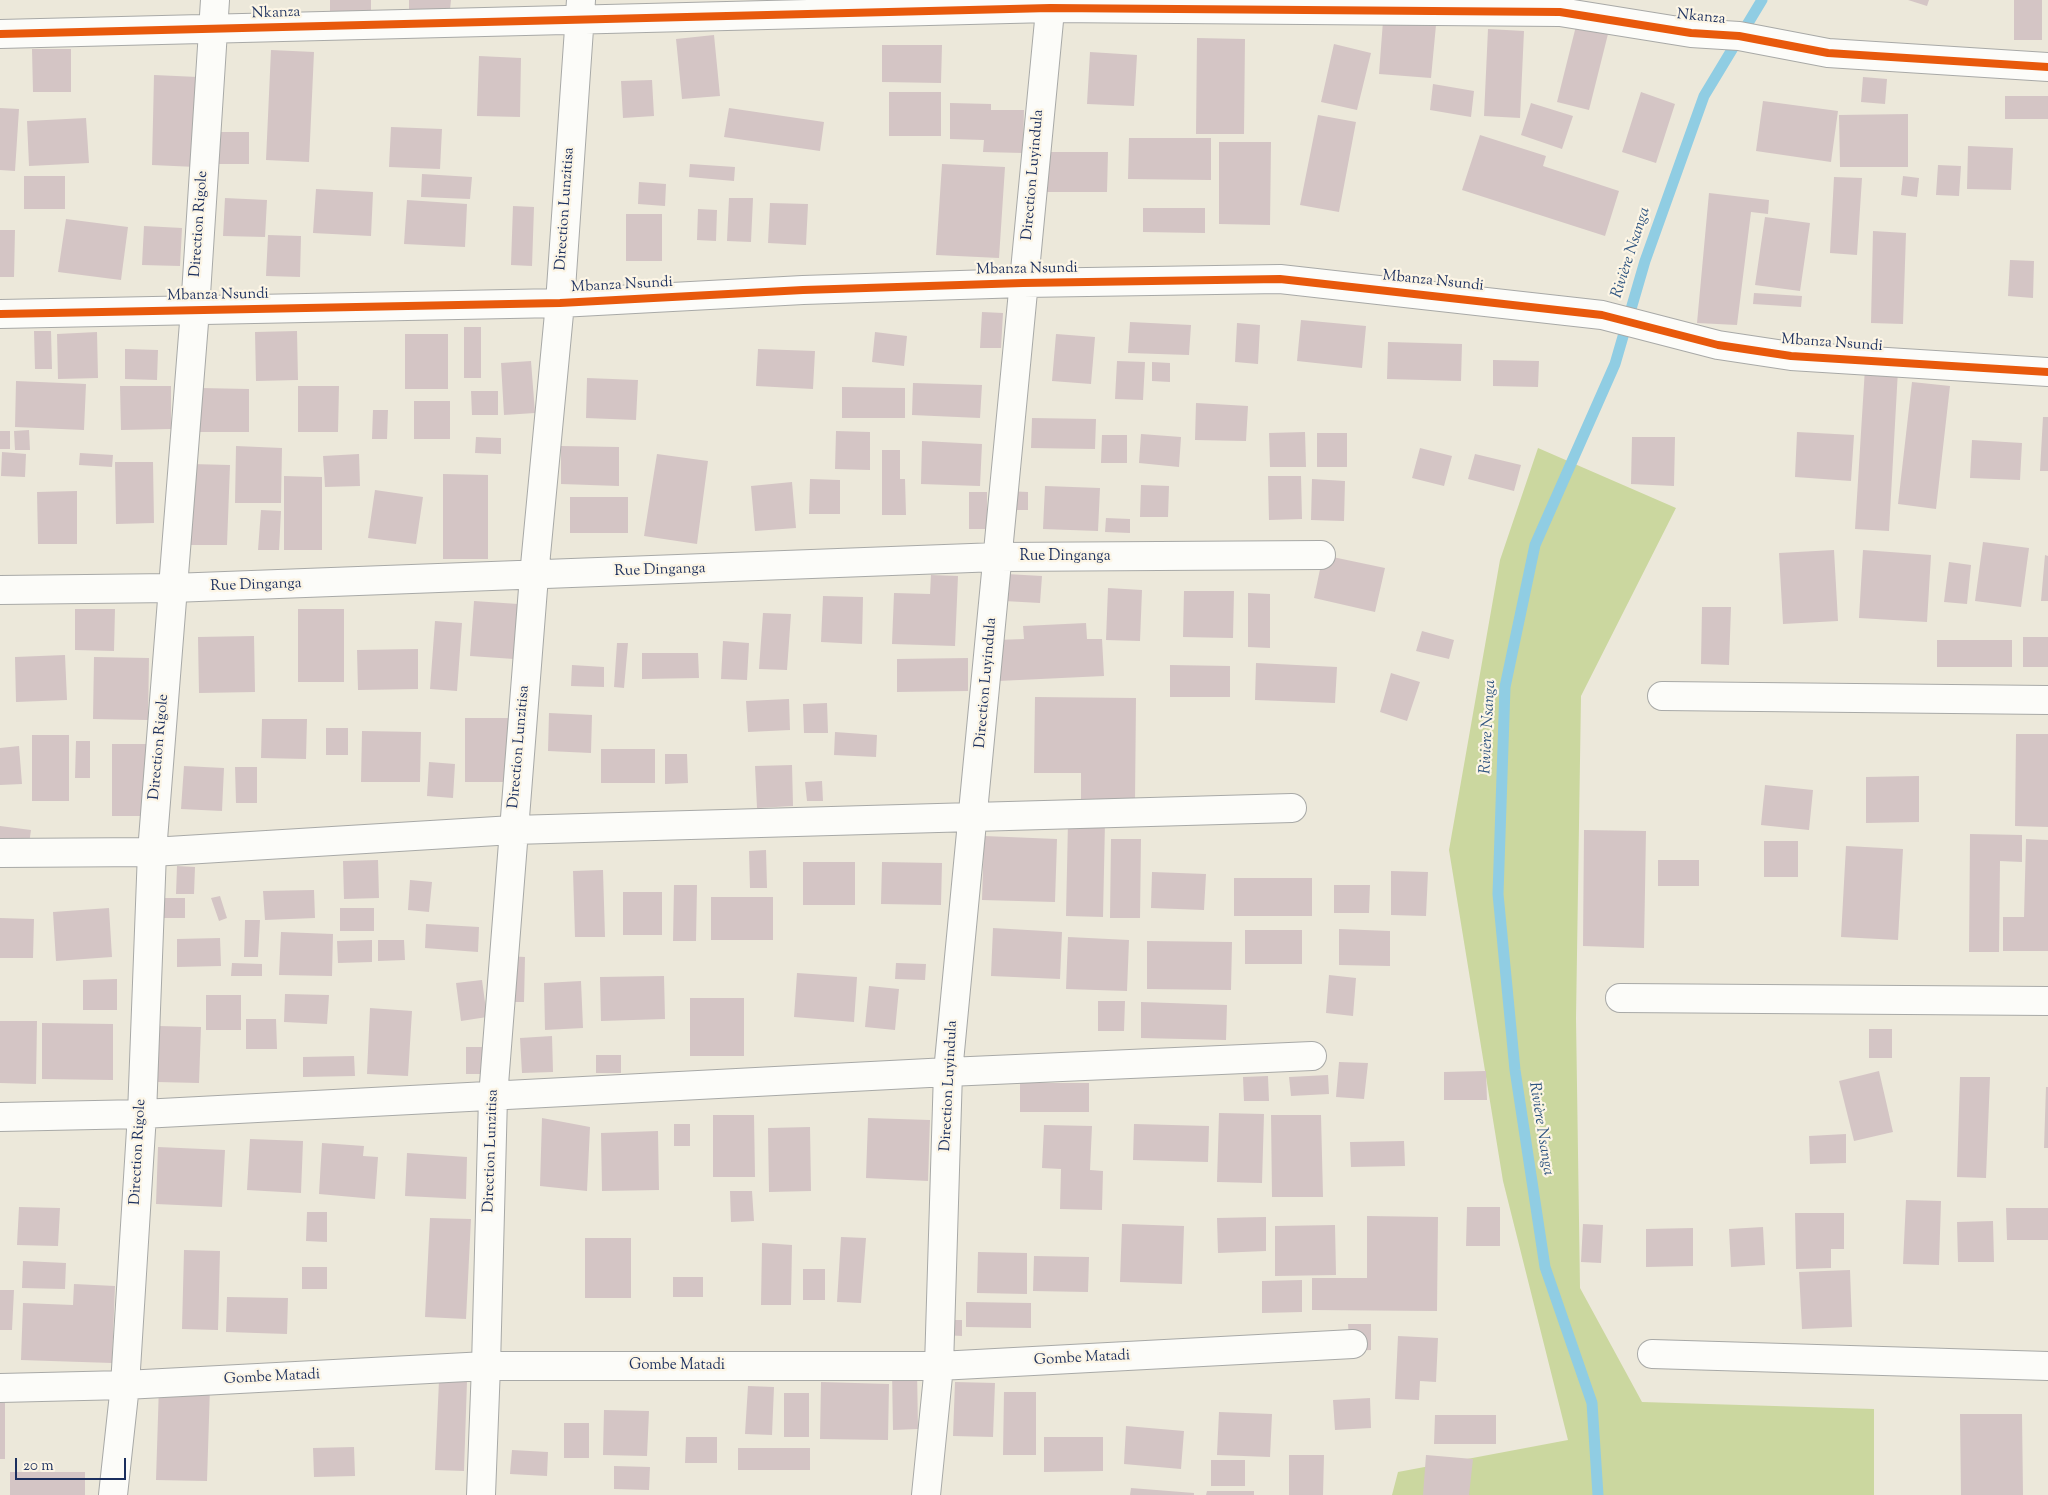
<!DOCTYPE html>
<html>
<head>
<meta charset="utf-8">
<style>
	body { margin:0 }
	#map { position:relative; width:2048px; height:1495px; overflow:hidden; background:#ece8da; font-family:"Sorts Mill Goudy",serif }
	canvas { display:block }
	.scale { position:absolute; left:15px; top:1458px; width:111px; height:22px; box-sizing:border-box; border:2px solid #1b2f5e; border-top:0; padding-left:6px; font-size:15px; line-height:18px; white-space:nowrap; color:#1b2f5e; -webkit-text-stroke:4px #fcf5e5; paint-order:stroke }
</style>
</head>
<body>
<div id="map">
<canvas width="2048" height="1495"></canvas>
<div class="scale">20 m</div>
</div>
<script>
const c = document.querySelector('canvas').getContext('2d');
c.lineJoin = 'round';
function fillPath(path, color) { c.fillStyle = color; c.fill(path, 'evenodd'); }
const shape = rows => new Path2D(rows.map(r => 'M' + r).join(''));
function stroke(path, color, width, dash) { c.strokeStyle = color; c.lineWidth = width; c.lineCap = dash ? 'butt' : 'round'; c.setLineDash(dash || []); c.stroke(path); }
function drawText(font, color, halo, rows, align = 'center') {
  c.font = font + ' "Sorts Mill Goudy",serif'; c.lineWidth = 4.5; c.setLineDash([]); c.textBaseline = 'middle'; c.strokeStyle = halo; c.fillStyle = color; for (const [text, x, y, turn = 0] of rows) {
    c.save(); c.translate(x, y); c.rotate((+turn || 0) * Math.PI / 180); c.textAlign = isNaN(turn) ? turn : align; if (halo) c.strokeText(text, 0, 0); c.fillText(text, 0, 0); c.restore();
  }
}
fillPath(shape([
	[1538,448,1676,508,1581,696,1576,1018,1580,1288,1642,1402,1874,1409,1874,1495,1392,1495,1398,1472,1568,1440,1503,1181,1449,850,1500,560]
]), '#cbd79f');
stroke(shape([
	[1598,1495,1592,1403,1545,1267,1515,1070,1498,894,1505,687,1535,545,1615,364,1645,261,1704,96,1762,0]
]), '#90cde3', 11);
fillPath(shape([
	[330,0,371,0,371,14,330,14],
	[409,0,451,0,450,10,409,9],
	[1908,0,1929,0,1927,6],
	[2014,0,2042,0,2042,40,2014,40],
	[1383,21,1436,25,1431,78,1379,74],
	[1576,26,1608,34,1589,110,1557,102],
	[1488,29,1524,31,1520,118,1484,116],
	[714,35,720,96,682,99,676,39],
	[1197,38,1245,39,1244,134,1196,134],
	[1334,44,1371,53,1357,110,1321,102],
	[882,45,942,45,941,83,882,82],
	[32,49,71,49,71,92,33,92],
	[271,50,314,52,309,162,266,160],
	[1090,52,1137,55,1134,106,1087,104],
	[479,56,521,58,520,117,477,116],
	[154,75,198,77,196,167,152,165],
	[1863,77,1887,79,1885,104,1861,102],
	[652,80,654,116,623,118,621,81],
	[1433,84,1474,91,1471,117,1430,110],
	[889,92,941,92,941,136,889,136],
	[1641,92,1675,104,1656,163,1622,152],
	[2005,96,2048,96,2048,119,2005,119],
	[1763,101,1838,111,1831,162,1756,151],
	[950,103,991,104,991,110,1024,110,1023,153,983,152,984,140,950,139],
	[1531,103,1573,116,1562,149,1521,135],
	[0,108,19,109,15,171,0,170],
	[729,108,824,122,820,151,724,137],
	[1908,114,1908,167,1840,167,1839,115],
	[1318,115,1356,122,1339,212,1300,205],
	[86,118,89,163,29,166,27,121],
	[391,127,442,129,440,169,389,167],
	[217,132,249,132,249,164,217,164],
	[1480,135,1546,156,1543,166,1619,191,1605,236,1462,190],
	[1129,138,1211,138,1211,180,1128,179],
	[1219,142,1271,142,1270,225,1219,224],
	[1968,146,2013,148,2011,190,1967,189],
	[1041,152,1108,152,1107,192,1040,192],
	[690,164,735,167,734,181,689,177],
	[942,164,1005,167,999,258,936,255],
	[1938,165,1961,166,1959,196,1936,195],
	[422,174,472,177,470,199,421,197],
	[24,176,65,176,65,209,24,209],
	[1903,176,1919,178,1917,197,1901,195],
	[1834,177,1862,178,1857,255,1830,253],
	[639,182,666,184,665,206,638,204],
	[316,189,373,192,371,236,313,233],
	[1709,193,1769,200,1768,214,1751,212,1737,325,1697,323],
	[225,198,267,200,265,237,223,236],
	[729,198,753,198,751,242,727,241],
	[407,200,467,204,465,247,404,244],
	[770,203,808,204,806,245,768,243],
	[513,206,534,207,532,266,511,265],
	[1143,208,1205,208,1205,233,1143,232],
	[698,209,717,210,716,241,697,240],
	[626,214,662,214,662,261,626,261],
	[1765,217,1810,223,1800,291,1755,285],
	[66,219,128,227,121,280,58,272],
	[144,226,182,228,180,266,142,265],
	[0,230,15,230,14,277,0,277],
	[1873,231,1906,233,1903,324,1871,323],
	[268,235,301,236,300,277,266,276],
	[2010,260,2034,261,2033,298,2008,296],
	[1754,293,1802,296,1801,307,1753,304],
	[982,312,1003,313,1001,348,980,348],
	[1301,320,1366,326,1362,368,1297,361],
	[1130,322,1191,325,1189,355,1128,353],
	[1237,323,1260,325,1258,364,1235,362],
	[464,327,481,327,481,378,464,378],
	[34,331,51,331,52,369,35,369],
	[297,331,298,380,256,381,255,332],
	[97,332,98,378,58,379,57,334],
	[875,332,907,336,904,366,872,362],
	[405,334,448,334,448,389,405,389],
	[1056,334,1095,337,1091,384,1052,381],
	[1388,342,1462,344,1461,381,1387,379],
	[125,349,158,350,157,380,125,379],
	[758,349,815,351,813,389,756,386],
	[1493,360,1539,361,1538,387,1493,386],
	[531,361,535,413,504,415,501,363],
	[1117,361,1145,362,1143,400,1115,399],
	[1152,362,1170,363,1170,382,1152,381],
	[1865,368,1898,370,1889,531,1855,529],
	[587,378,638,380,636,420,586,418],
	[16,381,86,384,84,430,15,427],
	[1912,382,1950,386,1936,509,1898,504],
	[913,383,982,385,980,418,912,415],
	[120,386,171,386,171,429,121,430],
	[298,386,339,386,338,432,298,432],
	[842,387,905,388,905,418,842,418],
	[200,388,249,389,249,432,199,432],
	[471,391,498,391,498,415,472,415],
	[414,401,450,401,450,439,414,439],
	[1196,403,1248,406,1246,441,1195,440],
	[373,410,388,410,387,439,372,439],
	[2043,417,2048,417,2048,471,2040,471],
	[1032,418,1096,419,1095,449,1031,448],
	[29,430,30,450,15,450,14,431],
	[0,431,10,431,10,449,0,449],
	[836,431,870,432,870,470,835,469],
	[1305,432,1306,467,1270,467,1269,433],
	[1797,432,1854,435,1851,481,1795,477],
	[1317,433,1347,433,1347,467,1317,467],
	[1141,434,1181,437,1179,467,1139,463],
	[1102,435,1127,435,1127,463,1101,463],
	[476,437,501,438,501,454,475,453],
	[1632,437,1675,437,1674,486,1631,484],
	[1972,440,2022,443,2020,480,1970,478],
	[922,441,982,444,980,486,921,484],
	[236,446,282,448,281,503,235,503],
	[561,446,619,447,619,486,561,484],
	[1420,448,1452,456,1444,486,1412,478],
	[882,450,900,450,900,479,905,479,906,515,882,515],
	[2,452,26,454,25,477,1,476],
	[80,453,113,455,112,467,79,465],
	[359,454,360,486,325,487,323,456],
	[657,454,708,461,697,544,644,536],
	[1475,454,1521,465,1514,491,1468,479],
	[115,462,153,462,154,523,116,524],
	[191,464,230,465,227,545,188,545],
	[443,474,488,475,488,559,443,559],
	[284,476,322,477,322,550,284,550],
	[1268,476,1301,476,1302,519,1269,520],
	[810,479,840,480,840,514,809,514],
	[1312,479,1345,481,1344,521,1311,520],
	[792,482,796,528,755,531,751,486],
	[1141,485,1169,486,1168,517,1140,517],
	[1045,486,1100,488,1098,531,1043,529],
	[375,490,423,497,416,544,368,538],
	[77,491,77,544,38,544,37,492],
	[1006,491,1028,492,1028,510,1006,510],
	[969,492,987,492,987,529,969,529],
	[570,497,628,497,628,533,570,533],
	[261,510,281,511,279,550,258,550],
	[1106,518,1130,519,1130,533,1105,532],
	[1983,542,2029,548,2021,607,1975,601],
	[1834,550,1838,621,1783,624,1779,553],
	[1863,550,1931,555,1927,622,1859,618],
	[1323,555,1385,568,1375,612,1314,598],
	[2045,555,2048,556,2048,601,2041,601],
	[1949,562,1971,565,1967,604,1944,602],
	[1006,574,1042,576,1040,603,1004,601],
	[931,575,958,576,955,646,892,644,894,593,930,594],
	[1108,588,1142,590,1140,641,1106,640],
	[1184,591,1234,591,1233,638,1183,637],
	[1248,593,1270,594,1270,648,1248,647],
	[823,596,863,597,862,644,821,642],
	[474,601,518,604,514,659,470,656],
	[1702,607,1731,607,1729,665,1701,664],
	[75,609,115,609,114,651,75,650],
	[298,609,344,609,344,682,298,682],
	[763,613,791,614,787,670,759,669],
	[435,621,462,623,457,691,430,689],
	[1086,623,1087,639,1102,639,1104,676,998,681,996,640,1024,639,1023,626],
	[1422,631,1454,640,1449,659,1416,651],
	[254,636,255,692,199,693,198,637],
	[2023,637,2048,637,2048,667,2023,667],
	[1937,640,2012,640,2012,667,1937,667],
	[723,641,749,643,747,680,721,679],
	[617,643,628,643,624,688,614,687],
	[418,649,418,689,358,690,357,650],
	[642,653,698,653,699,678,642,679],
	[65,655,67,700,16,702,15,657],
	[94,657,149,658,148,720,93,719],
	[968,658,968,691,897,692,897,659],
	[1256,663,1337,667,1335,703,1255,700],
	[572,665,604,667,604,687,571,686],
	[1170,665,1230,666,1230,697,1170,697],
	[1391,673,1420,682,1407,721,1380,712],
	[1035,697,1136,698,1135,801,1081,800,1081,773,1034,773],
	[789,699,790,730,748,732,746,701],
	[827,703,828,733,804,733,803,704],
	[549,713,592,715,591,753,548,751],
	[465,718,512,718,512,782,465,782],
	[262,719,307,719,306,759,261,758],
	[326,728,348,728,348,755,326,755],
	[362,731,421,732,420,782,361,782],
	[835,732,877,735,876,757,834,755],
	[2016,734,2048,734,2048,827,2015,826],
	[32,735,69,735,69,801,32,801],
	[76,741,90,741,90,778,75,778],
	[112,744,150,744,150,816,112,816],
	[19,746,22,784,0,785,0,748],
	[601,749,655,749,655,783,601,783],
	[665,754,687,754,688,783,665,784],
	[429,762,455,764,453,798,427,796],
	[792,765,793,806,757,808,755,766],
	[184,766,224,768,222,811,181,809],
	[235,767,257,767,257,803,236,803],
	[1919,776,1919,822,1866,823,1866,777],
	[822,781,823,801,807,801,805,782],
	[1765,785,1813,790,1809,830,1761,825],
	[1068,821,1105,822,1103,917,1066,916],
	[0,826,31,830,29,844,0,841],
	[1584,830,1646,831,1644,948,1583,946],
	[1970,834,2022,835,2022,862,2000,861,1999,952,1969,952],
	[984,836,1057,839,1055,902,982,900],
	[1111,839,1141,839,1140,918,1110,918],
	[2026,839,2048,840,2048,951,2003,951,2003,917,2024,917],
	[1764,841,1798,841,1798,877,1764,877],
	[1846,846,1903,849,1898,940,1841,937],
	[766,850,767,888,750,888,749,851],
	[378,860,379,898,344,899,343,861],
	[1658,860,1699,860,1699,886,1658,886],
	[803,862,855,862,855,905,803,905],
	[882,862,942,863,941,905,881,904],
	[177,866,195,867,194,894,176,894],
	[603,870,605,937,575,937,573,871],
	[1391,871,1428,872,1426,916,1391,915],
	[1152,872,1206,874,1204,910,1151,908],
	[1234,878,1312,878,1312,916,1234,916],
	[410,880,432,882,429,912,408,910],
	[674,885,697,885,696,941,673,941],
	[1334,885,1370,885,1369,913,1334,913],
	[314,890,315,918,265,920,263,891],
	[623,892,662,892,662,935,623,935],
	[220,896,227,918,219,921,211,898],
	[711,897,773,897,773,940,711,940],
	[164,898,185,898,185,918,164,918],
	[109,908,112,957,56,961,53,912],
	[340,908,374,908,374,931,340,931],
	[0,918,34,919,33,958,0,958],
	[245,920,260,920,258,957,244,957],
	[426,924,479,927,478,952,425,948],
	[993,928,1062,932,1060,979,991,976],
	[1339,929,1390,931,1390,966,1339,965],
	[1245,930,1302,930,1302,964,1245,964],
	[281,932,333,934,332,976,279,975],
	[1068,937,1129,940,1127,991,1066,989],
	[220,938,221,966,177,967,177,939],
	[372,940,372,962,338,963,337,941],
	[378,940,404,940,405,960,378,961],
	[1147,941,1232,942,1231,990,1147,989],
	[505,956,525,957,524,1002,504,1002],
	[232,963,262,964,262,976,231,976],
	[896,963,926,964,925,980,895,979],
	[797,973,857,977,854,1022,794,1017],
	[1329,975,1356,978,1353,1016,1326,1013],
	[664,976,665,1019,601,1021,600,977],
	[117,979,117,1010,83,1010,83,980],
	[482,980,487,1017,461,1021,456,983],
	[581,981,583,1028,545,1030,544,983],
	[869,986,899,989,895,1030,865,1027],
	[285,994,329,995,327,1024,284,1022],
	[206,995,241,995,241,1030,206,1030],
	[690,998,744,998,744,1056,690,1056],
	[1098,1001,1125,1001,1124,1031,1098,1031],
	[1141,1002,1227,1005,1226,1040,1141,1038],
	[370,1008,412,1011,408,1076,367,1074],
	[246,1019,276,1019,277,1049,246,1049],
	[0,1021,37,1021,36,1084,0,1083],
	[42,1023,113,1024,113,1080,42,1079],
	[158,1026,201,1027,199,1083,157,1082],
	[1869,1029,1892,1029,1892,1058,1869,1058],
	[552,1036,553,1072,522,1073,520,1038],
	[466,1047,488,1047,488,1074,466,1074],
	[596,1055,621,1055,621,1073,596,1073],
	[354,1056,355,1076,303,1077,303,1057],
	[1339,1062,1368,1063,1364,1099,1336,1097],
	[1486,1071,1487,1100,1444,1100,1444,1072],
	[1879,1071,1893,1132,1854,1141,1839,1081],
	[1328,1075,1329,1094,1291,1096,1289,1077],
	[1268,1076,1269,1101,1244,1101,1243,1077],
	[1960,1077,1990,1077,1986,1178,1957,1177],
	[1020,1083,1089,1083,1089,1112,1020,1112],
	[2046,1087,2048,1087,2048,1148,2044,1148],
	[1219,1113,1264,1114,1262,1183,1217,1182],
	[713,1115,754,1115,755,1177,713,1177],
	[1271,1115,1321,1115,1323,1197,1272,1197],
	[542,1118,590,1127,587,1191,540,1186],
	[868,1118,930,1120,928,1181,866,1178],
	[674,1124,690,1124,690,1146,674,1146],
	[1134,1124,1209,1126,1208,1162,1133,1160],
	[1044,1125,1092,1126,1090,1170,1103,1171,1102,1210,1060,1209,1061,1169,1042,1168],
	[810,1127,811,1191,769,1192,768,1128],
	[658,1131,659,1190,602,1191,601,1133],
	[1846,1134,1846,1163,1810,1164,1809,1136],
	[250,1139,303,1141,301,1193,247,1190],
	[1404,1141,1405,1166,1351,1167,1350,1142],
	[322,1143,364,1146,363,1156,378,1157,375,1199,319,1194],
	[158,1147,225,1150,222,1207,156,1204],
	[407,1153,467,1157,466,1199,405,1196],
	[730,1191,752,1191,754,1221,731,1222],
	[1906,1200,1941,1201,1939,1265,1903,1264],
	[19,1207,60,1208,58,1246,17,1245],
	[1467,1207,1500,1207,1500,1246,1466,1246],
	[2006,1208,2048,1208,2048,1240,2007,1240],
	[307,1212,327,1212,327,1242,306,1241],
	[1795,1213,1844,1213,1844,1249,1831,1249,1831,1268,1796,1269],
	[1367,1216,1438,1217,1437,1311,1312,1310,1312,1278,1367,1278],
	[1266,1217,1266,1251,1218,1253,1217,1218],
	[430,1218,471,1219,466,1319,425,1317],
	[1993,1221,1994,1262,1958,1262,1957,1222],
	[1122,1224,1184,1226,1182,1284,1120,1282],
	[1583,1224,1603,1225,1601,1263,1581,1262],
	[1335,1225,1336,1275,1275,1276,1275,1226],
	[1763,1227,1765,1265,1731,1267,1729,1229],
	[1693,1228,1693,1266,1646,1267,1646,1229],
	[841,1237,866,1238,861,1303,837,1302],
	[585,1238,631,1238,631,1298,585,1298],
	[762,1243,792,1245,791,1305,761,1305],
	[184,1250,220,1251,218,1330,182,1329],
	[978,1252,1027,1253,1027,1294,977,1293],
	[1034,1256,1089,1257,1088,1292,1033,1291],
	[23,1261,66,1263,65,1289,22,1288],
	[302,1267,327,1267,327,1289,302,1289],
	[803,1269,825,1269,825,1300,803,1300],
	[1850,1270,1852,1327,1802,1329,1799,1272],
	[673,1277,703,1277,703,1297,673,1297],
	[1302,1280,1302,1312,1262,1313,1262,1281],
	[74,1284,115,1286,112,1363,21,1360,23,1303,73,1305],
	[0,1290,14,1290,12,1330,0,1330],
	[227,1297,288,1298,287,1334,226,1332],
	[966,1302,1031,1303,1031,1328,966,1327],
	[945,1320,962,1320,962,1336,944,1335],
	[1348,1324,1371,1324,1371,1350,1350,1351],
	[1398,1336,1438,1338,1436,1382,1420,1381,1419,1400,1395,1399],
	[917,1369,918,1429,893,1430,892,1370],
	[439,1380,467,1381,464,1471,435,1470],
	[821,1382,889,1384,888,1440,820,1439],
	[955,1382,995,1383,993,1437,953,1436],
	[159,1385,210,1387,207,1481,156,1480],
	[748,1386,774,1387,772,1435,745,1434],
	[1004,1392,1036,1392,1036,1455,1003,1455],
	[784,1393,809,1393,809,1437,784,1437],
	[1370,1398,1371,1428,1335,1430,1333,1400],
	[0,1403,5,1403,5,1459,0,1459],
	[604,1410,649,1411,647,1456,603,1455],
	[1219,1412,1272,1414,1270,1457,1217,1455],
	[1960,1414,2022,1414,2023,1495,1961,1495],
	[1435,1415,1496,1415,1496,1444,1434,1444],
	[564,1423,589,1423,589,1458,564,1458],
	[1126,1426,1184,1431,1181,1469,1124,1464],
	[686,1437,717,1437,717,1463,685,1463],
	[1044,1437,1103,1437,1103,1471,1044,1472],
	[354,1447,355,1476,314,1477,313,1448],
	[738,1448,810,1448,810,1470,738,1470],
	[512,1450,548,1452,547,1476,510,1474],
	[1289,1455,1324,1455,1323,1495,1289,1495],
	[1426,1455,1473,1459,1469,1495,1423,1495],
	[1211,1460,1245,1460,1245,1486,1211,1486],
	[614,1466,650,1467,649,1490,614,1489],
	[10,1472,85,1472,85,1495,10,1495],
	[1131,1488,1194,1493,1194,1495,1130,1495],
	[1207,1491,1254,1491,1254,1495,1206,1495]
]), '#d4c5c5');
const street = shape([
	[0,34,1050,8,1560,12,1691,33,1739,36,1828,53,2048,67],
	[0,314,560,303,803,290,1023,283,1280,279,1602,315,1718,345,1791,356,2048,372],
	[0,590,172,588,998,557,1321,555],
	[1662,696,2048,700],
	[0,853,152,852,513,830,1292,808],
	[1620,998,2048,1001],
	[0,1117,142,1114,948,1072,1312,1056],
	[1652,1354,2048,1366],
	[0,1388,125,1385,486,1366,939,1366,1353,1344],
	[113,1495,125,1385,142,1114,152,852,195,310,215,0],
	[481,1495,486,1366,493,1097,534,576,560,303,581,0],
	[926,1495,939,1366,948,1072,1051,0]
]);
stroke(street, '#a8a9a7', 30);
stroke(street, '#fcfcf9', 28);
stroke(shape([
	[0,34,1050,8,1560,12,1691,33,1739,36,1828,53,2048,67],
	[0,314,560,303,803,290,1023,283,1280,279,1602,315,1718,345,1791,356,2048,372]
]), '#e8590c', 8);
drawText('15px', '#1b2f5e', '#fcf5e5', [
	["Nkanza",276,14,-2],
	["Nkanza",1701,18,6],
	["Direction Luyindula",1034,175,-85],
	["Direction Lunzitisa",566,209,-86],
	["Direction Rigole",200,224,-86],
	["Mbanza Nsundi",1027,270,-1],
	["Mbanza Nsundi",1433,282,6],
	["Mbanza Nsundi",622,286,-3],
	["Mbanza Nsundi",218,296,-1],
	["Mbanza Nsundi",1832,344,4],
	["Rue Dinganga",1065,557],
	["Rue Dinganga",660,571,-2],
	["Rue Dinganga",256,586,-2],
	["Direction Luyindula",987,683,-85],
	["Direction Rigole",160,747,-85],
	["Direction Lunzitisa",520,747,-85],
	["Direction Luyindula",950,1086,-87],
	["Direction Lunzitisa",492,1151,-88],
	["Direction Rigole",139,1152,-87],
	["Gombe Matadi",1082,1359,-3],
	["Gombe Matadi",677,1366],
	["Gombe Matadi",272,1378,-3]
]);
drawText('italic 16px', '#2e5480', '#fcf5e5', [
	["Rivière Nsanga",1632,253,-72],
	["Rivière Nsanga",1489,727,-87],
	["Rivière Nsanga",1540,1129,81]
]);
</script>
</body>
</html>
